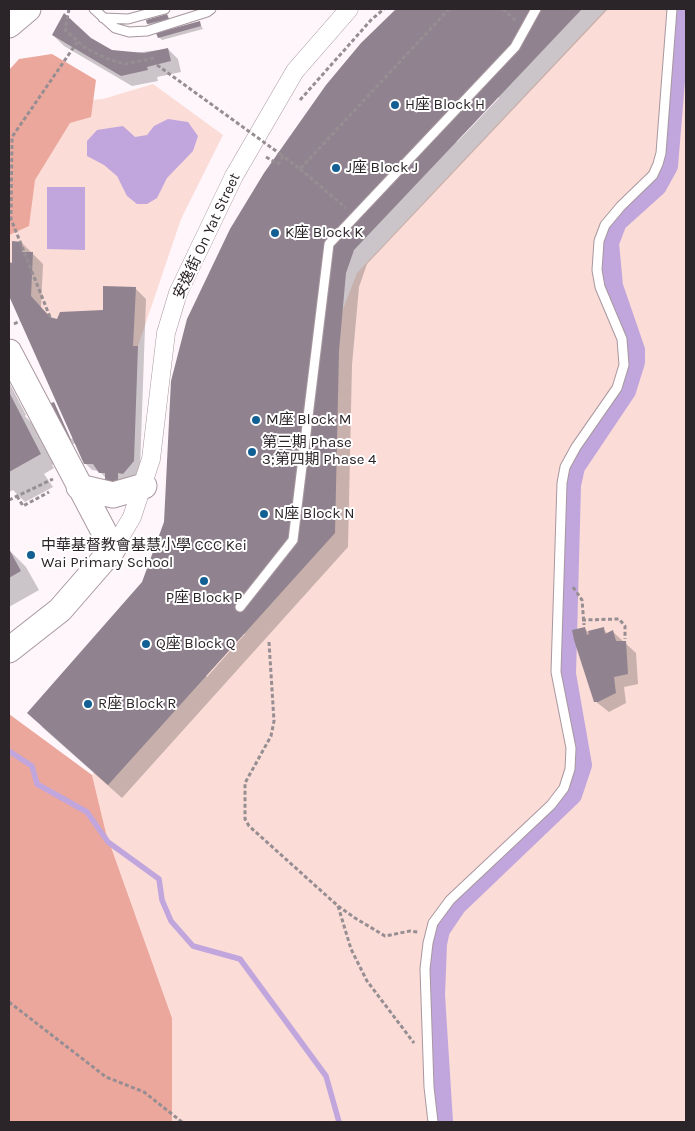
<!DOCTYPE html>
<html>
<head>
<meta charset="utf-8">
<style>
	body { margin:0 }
	#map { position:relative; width:695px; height:1131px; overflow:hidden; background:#fef6fa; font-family:Karla,sans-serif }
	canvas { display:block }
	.frame { position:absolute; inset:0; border:10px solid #2b2428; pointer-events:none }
</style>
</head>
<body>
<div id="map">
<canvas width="695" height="1131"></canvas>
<div class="frame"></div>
</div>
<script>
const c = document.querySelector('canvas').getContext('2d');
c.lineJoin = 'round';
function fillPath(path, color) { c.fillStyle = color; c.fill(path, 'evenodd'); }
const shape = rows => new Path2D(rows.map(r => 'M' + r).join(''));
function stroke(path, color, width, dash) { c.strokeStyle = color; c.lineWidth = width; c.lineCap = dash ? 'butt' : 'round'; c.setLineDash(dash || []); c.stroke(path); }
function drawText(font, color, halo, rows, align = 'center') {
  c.font = font + ' Karla,"Noto Sans TC",sans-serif'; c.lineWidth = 4; c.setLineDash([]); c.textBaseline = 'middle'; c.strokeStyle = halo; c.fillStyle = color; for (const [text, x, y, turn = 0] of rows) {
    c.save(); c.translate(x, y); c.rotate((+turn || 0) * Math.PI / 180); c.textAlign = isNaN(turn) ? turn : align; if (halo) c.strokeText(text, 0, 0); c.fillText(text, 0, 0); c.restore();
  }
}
fillPath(shape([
	[606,9,686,9,686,1122,172,1122,172,1018,106,833,92,775,152,699,317,376,357,273],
	[153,84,223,135,181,219,138,346,133,346,50,317,9,296,9,175,67,102,103,99]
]), '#fbdcd7');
fillPath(shape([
	[52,54,96,80,91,117,70,123,35,180,29,226,9,235,9,70,19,59],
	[9,714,92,775,106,833,172,1018,172,1122,9,1122]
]), '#eca79c');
fillPath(shape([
	[168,119,188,122,198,136,193,151,167,178,157,198,147,204,137,204,127,196,117,176,104,165,87,156,87,141,97,130,123,126,135,137,147,135,154,126],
	[47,187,85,187,85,250,47,249]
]), '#c1a6de');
fillPath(shape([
	[397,9,607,10,367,264,359,287,352,365,348,547,122,798,42,727,143,583,361,44],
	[497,96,499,98,457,142,456,140],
	[243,633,245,634,207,677,205,675],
	[167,15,171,22,152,27,148,24,148,20],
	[199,22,203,29,162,40,159,37],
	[53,35,91,39,111,51,125,54,168,49,178,59,181,72,157,77,158,81,132,86,64,46],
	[22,243,43,264,41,308,51,318,58,321,104,311,135,288,146,299,140,469,124,489,106,478,99,471,92,470,85,463,76,443,71,445,53,403,71,439,74,438,10,295,9,263,13,264],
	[9,382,26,415,25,416,41,433,57,462,52,465,54,468,44,474,53,487,25,502,13,490,9,492],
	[9,550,26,567,39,590,9,607],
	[584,628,588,632,603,629,608,634,613,632,636,653,638,684,624,687,626,703,609,712,595,701]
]), '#0003');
stroke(shape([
	[9,751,32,766,37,784,87,812,108,842,159,879,162,900,171,921,193,946,240,959,326,1076,339,1122]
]), '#c1a6de', 5.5);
stroke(shape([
	[443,1122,435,995,437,944,440,930,457,905,572,795,582,765,566,674,571,485,575,467,626,391,635,362,635,350,613,286,609,243,617,222,657,186,668,166,681,9]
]), '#c1a6de', 20);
fillPath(shape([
	[396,9,582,9,354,250,346,273,339,351,335,533,108,785,27,713,142,582,164,522,171,381,187,319,230,229,264,173,326,85,361,43],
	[64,13,91,38,112,50,144,53,168,48,171,61,147,67,148,70,121,76,52,35],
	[167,14,169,19,147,24,146,20],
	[200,21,201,26,158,38,156,33],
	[12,241,22,242,22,252,33,252,31,296,50,317,57,319,60,312,103,310,103,286,136,287,133,346,138,346,134,461,123,474,118,473,118,482,112,485,105,482,105,473,99,473,93,464,84,464,9,296,9,262,12,263],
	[9,392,41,454,9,472],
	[54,402,71,440,67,442,48,404],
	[9,549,21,571,9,578],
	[585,627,587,635,589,634,588,631,604,627,605,634,613,630,616,641,626,641,628,674,614,677,616,693,598,702,594,702,574,640,572,630]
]), '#90838f');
const lane = shape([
	[94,9,115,28,129,32,147,31,207,12,211,9],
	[103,18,128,19,165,9],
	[240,607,293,540,329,244,515,47,536,9],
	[433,1122,429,1087,425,969,428,943,433,923,450,900,551,805,564,788,570,769,571,748,556,672,562,483,565,467,576,447,617,388,624,365,622,339,600,287,597,270,599,241,605,225,621,206,653,175,658,164,661,153,672,9]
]);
const street = shape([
	[113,549,132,517,151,459,166,333,178,293,234,176,295,71,349,9]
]);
const secondary = shape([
	[9,25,28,9],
	[9,352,113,549,60,610,9,650],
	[79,487,113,495,144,486]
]);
stroke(lane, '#a8979f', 11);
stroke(street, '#a8979f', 19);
stroke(secondary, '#a8979f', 27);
stroke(shape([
	[69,9,65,30,87,49,108,59,125,64,155,58],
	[503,9,516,21],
	[300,100,371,20,384,9],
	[266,157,278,164,283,156,300,169,449,9],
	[300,169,346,208],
	[50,317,11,219,12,137,78,41],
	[14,324,20,321],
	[17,496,23,506,49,492],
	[9,500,53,479],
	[147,539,156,545],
	[573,587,582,600,584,625],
	[582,620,619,619,625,626,625,639],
	[269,642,274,721,271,736,245,783,245,819,249,826,338,906,355,918,385,936,410,931,418,932],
	[338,906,351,949,367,981,414,1043],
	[9,1002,106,1077,144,1092,182,1122]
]), '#968e92', 3, [4, 2.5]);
stroke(lane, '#fff', 9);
stroke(street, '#fff', 18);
stroke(secondary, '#fff', 25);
stroke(shape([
	[157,65,283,156]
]), '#968e92', 3, [4, 2.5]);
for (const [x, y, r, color] of [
	[395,105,5,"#126093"],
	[336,168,5,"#126093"],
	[275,233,5,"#126093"],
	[256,420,5,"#126093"],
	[252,452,5,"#126093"],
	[264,514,5,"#126093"],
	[31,555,5,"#126093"],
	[204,581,5,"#126093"],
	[146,644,5,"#126093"],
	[88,704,5,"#126093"]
]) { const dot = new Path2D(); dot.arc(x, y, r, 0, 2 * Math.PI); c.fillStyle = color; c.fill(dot); stroke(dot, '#fff', 2); }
drawText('15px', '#2b2428', '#fff', [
	["H座 Block H",405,105],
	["J座 Block J",346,168],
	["K座 Block K",285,233],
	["M座 Block M",266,420],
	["第三期 Phase",262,443],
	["3;第四期 Phase 4",262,460],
	["N座 Block N",274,514],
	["中華基督教會基慧小學 CCC Kei",41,546],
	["Wai Primary School",41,563],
	["P座 Block P",204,598,"center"],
	["Q座 Block Q",156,644],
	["R座 Block R",98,704]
], 'left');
drawText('15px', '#2b2428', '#fff', [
	["安逸街 On Yat Street",207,236,-65]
]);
</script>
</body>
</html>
